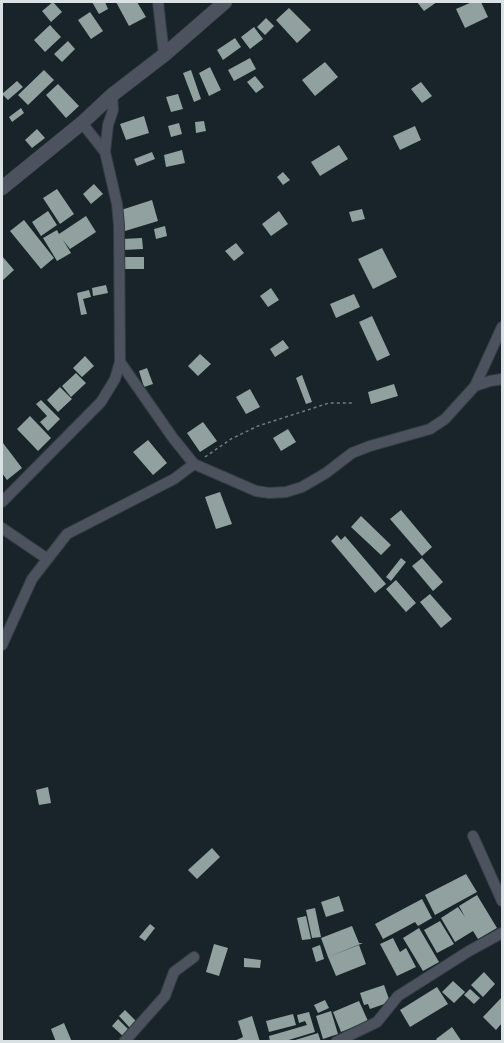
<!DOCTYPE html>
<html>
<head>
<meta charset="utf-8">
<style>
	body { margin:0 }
	#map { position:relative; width:504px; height:1043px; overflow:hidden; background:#19242a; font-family:"Alegreya Sans",sans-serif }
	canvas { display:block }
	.frame { position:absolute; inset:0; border:3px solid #dae1e5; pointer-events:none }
</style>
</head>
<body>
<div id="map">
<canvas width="504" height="1043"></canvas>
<div class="frame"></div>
</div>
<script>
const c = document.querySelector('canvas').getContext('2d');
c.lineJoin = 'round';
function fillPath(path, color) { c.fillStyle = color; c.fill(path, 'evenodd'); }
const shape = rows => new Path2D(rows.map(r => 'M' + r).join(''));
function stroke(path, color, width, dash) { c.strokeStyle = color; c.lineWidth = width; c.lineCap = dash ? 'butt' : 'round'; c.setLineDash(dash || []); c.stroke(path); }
fillPath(shape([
	[53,2,62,12,51,22,42,11],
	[92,2,105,2,108,9,99,14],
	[116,2,137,2,146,17,129,26],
	[417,2,437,2,424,11],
	[472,2,481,2,488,17,465,28,456,9],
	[289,8,311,30,297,43,276,20],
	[90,12,103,31,91,39,78,20],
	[266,18,274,26,265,35,257,27],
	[50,25,61,37,45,52,34,40],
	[254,27,263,39,250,49,241,37],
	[235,38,241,47,223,60,217,50],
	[68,41,75,49,62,62,54,54],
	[250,58,256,69,234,81,228,70],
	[325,62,338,77,315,96,302,80],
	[210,67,221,90,209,96,199,73],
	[44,70,54,80,28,105,18,95],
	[191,70,201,99,194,102,183,73],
	[255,76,264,87,256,93,247,82],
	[17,81,23,87,8,100,2,94],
	[421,82,432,96,422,103,411,89],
	[58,84,79,106,66,118,46,95],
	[178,94,183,109,171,112,166,97],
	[21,108,24,113,12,122,9,117],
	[144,116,149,133,126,140,120,124],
	[204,121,206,131,196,133,195,122],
	[179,123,182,134,171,137,168,126],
	[415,126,421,140,400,150,393,136],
	[37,129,45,138,32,148,25,140],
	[339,145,348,159,320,176,311,162],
	[182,150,185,163,166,167,164,155],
	[152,152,155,159,137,166,134,159],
	[283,172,290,180,283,185,277,177],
	[94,184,103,194,91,204,83,194],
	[57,189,74,214,60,224,43,198],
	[152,200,158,221,125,231,118,211],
	[362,209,365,219,352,222,349,212],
	[48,211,57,225,41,236,32,222],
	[279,211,288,224,271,236,262,224],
	[86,216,96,232,70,249,63,240,71,253,57,261,43,238,57,230,59,234],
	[24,220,54,258,41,269,10,231],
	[165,226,167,236,156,239,154,229],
	[142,238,143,249,123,250,122,239],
	[236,243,244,253,234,261,225,251],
	[382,248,397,277,373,289,358,259],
	[2,256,14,270,2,281],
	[125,257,144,257,144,269,125,269],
	[106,285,108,293,93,296,92,288],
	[271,288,279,300,268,307,260,296],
	[89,290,91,297,83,299,87,314,81,315,77,293],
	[354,294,360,307,336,318,330,304],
	[372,316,390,355,377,361,359,322],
	[283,340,289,348,275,357,270,349],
	[200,354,211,364,198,376,188,366],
	[85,356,94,366,82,377,73,368],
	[147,368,153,384,144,387,139,371],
	[76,373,86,383,71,397,62,386],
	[302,375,312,402,306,404,296,378],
	[394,384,398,396,371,404,368,392],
	[60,387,72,399,58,412,47,400],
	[250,389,260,407,246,414,236,397],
	[41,400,60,419,48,431,40,422,47,416,36,404],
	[30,416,51,438,38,451,17,429],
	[203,422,217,441,200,452,187,433],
	[288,429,296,442,281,451,273,438],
	[148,440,167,463,153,475,133,452],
	[3,443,22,468,7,480,2,473,2,444],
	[220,492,232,524,216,529,205,497],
	[401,510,432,547,422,556,390,519],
	[361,516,391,545,381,555,351,527],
	[337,535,341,540,345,536,386,584,375,593,331,541],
	[401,558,406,562,391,581,386,577],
	[422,558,443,582,433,591,412,566],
	[396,580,416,603,406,612,386,589],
	[430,594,452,619,441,628,420,602],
	[48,787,51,803,39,805,36,790],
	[212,848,220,857,197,879,188,870],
	[466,874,477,892,435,915,425,895],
	[477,895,497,928,478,939,473,931,455,942,441,918,458,907,465,917,459,906],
	[339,896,344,911,326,917,321,902],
	[422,899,432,918,418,926,415,922,383,939,375,924],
	[315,908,321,937,312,938,306,910],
	[306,916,311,939,302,940,297,918],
	[440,921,454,944,437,953,424,930],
	[150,924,155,928,145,941,139,937],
	[352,926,359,943,363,943,328,957,321,938],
	[419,928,439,962,423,971,403,938],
	[393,938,400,952,406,948,416,967,397,976,380,944],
	[214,944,228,948,219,976,206,972],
	[320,945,324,959,316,962,312,948],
	[359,945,366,964,336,976,328,957],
	[244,958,261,960,260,968,244,967],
	[484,972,495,984,483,997,471,985],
	[453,981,465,992,454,1003,442,992],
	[384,985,390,1002,370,1009,368,1004,364,1005,360,993],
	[437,987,448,1004,410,1027,400,1010],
	[470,989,480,998,474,1004,464,995],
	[502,997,502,1023,496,1030,483,1017],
	[325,1000,329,1008,318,1013,314,1005],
	[359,1001,368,1021,341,1032,333,1012],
	[125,1010,138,1023,131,1029,119,1016],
	[331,1011,338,1034,323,1039,316,1016],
	[309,1012,315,1032,282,1042,270,1042,269,1036,307,1025,305,1021,299,1023,297,1015],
	[293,1014,296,1025,269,1032,266,1021],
	[252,1016,260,1042,232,1042,243,1037,238,1021],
	[118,1019,130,1031,124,1037,112,1026],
	[64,1023,72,1042,56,1042,51,1029],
	[452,1027,462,1042,438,1042,436,1039],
	[318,1033,321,1042,292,1042,292,1041]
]), '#90a1a0');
const minor = shape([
	[158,2,164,55],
	[82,123,105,152],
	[120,362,173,438,194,464,256,491,269,493,286,492,302,487,326,473,352,453,370,446,430,429,445,419,475,386,490,381,502,379],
	[475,386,502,327],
	[2,502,101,402,115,379,120,362,119,225,117,204,105,152,108,125,113,110,112,95],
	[2,528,46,558],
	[2,645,32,579,67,534,174,479,194,464],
	[473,836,502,901],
	[124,1042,165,996,174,972,194,957],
	[336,1042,377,1022,398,996,469,951,502,933]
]);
const tertiary = shape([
	[2,188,82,123,112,95,164,55,225,2]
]);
stroke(minor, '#343e44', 12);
stroke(tertiary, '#343e44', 15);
stroke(shape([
	[205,457,231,439,258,426,329,403,352,403]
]), '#727b80', 1.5, [3, 3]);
stroke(minor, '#4d535e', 10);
stroke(tertiary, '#4d535e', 14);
</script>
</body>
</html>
